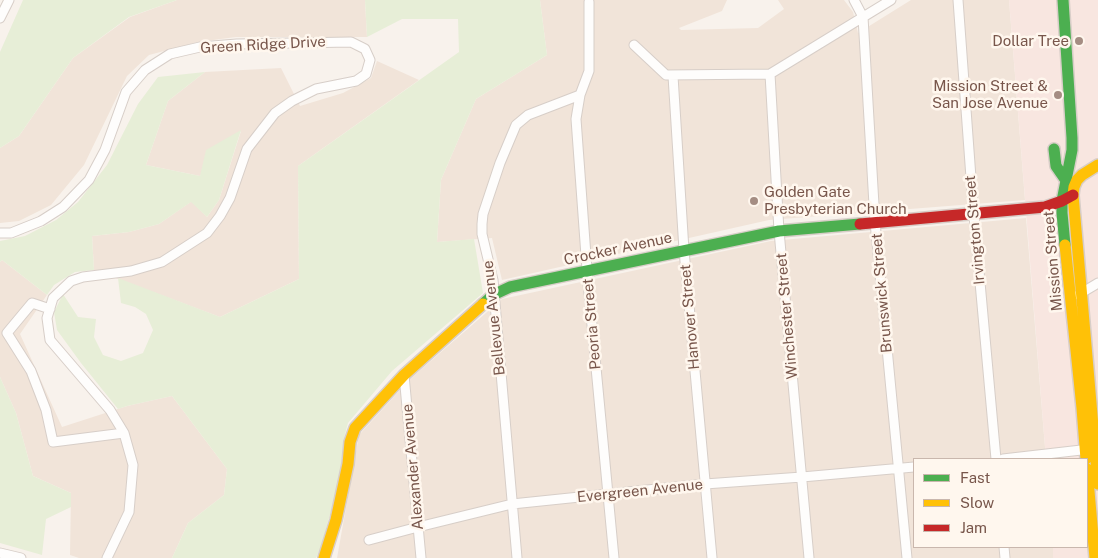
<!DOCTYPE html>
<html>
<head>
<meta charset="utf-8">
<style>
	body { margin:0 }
	#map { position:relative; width:1098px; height:558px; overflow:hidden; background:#f8f2ec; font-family:"Public Sans",sans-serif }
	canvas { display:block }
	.legend { position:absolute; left:913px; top:458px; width:175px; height:90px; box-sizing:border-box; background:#fff7ee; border:1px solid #c9b7ad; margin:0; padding:6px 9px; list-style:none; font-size:15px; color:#78564b }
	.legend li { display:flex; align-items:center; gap:10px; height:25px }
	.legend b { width:25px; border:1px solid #c9b7ad }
</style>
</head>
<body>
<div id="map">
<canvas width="1098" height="558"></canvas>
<ul class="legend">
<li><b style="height:6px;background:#4caf50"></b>Fast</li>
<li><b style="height:6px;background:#ffc107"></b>Slow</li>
<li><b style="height:6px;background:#c62828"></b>Jam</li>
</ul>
</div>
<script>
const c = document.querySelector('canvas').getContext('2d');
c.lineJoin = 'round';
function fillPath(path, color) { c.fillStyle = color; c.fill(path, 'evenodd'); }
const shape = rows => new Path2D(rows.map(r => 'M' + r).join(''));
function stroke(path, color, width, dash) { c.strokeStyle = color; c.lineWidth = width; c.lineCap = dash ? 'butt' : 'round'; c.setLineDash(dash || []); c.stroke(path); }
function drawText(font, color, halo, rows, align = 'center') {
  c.font = font + ' "Public Sans",sans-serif'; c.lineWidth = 5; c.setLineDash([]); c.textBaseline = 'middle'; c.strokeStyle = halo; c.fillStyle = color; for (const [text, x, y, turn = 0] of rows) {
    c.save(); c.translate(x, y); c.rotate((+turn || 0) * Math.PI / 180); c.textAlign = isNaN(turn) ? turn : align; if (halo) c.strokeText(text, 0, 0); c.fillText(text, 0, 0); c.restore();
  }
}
fillPath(shape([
	[177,0,365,0,367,37,236,37,198,42,149,55,127,76,84,165,51,205,19,221,0,223,0,148,19,136,73,58,130,17],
	[540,0,727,0,722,11,679,28,681,30,758,28,784,9,778,0,844,0,853,12,858,33,911,0,1009,0,1025,200,769,220,502,280,492,238,437,242,441,180,476,99,547,55],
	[377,61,419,80,298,166,299,279,220,317,94,270,92,236,129,232,159,224,192,201,207,217,219,200,241,131,200,176,146,165,168,101,205,72,281,68,300,106,343,93,371,78],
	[1026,218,1046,459,914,459,914,547,1053,547,1053,558,337,558,359,435,410,379,502,299,771,241],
	[2,260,47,295,20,334,62,427,127,406,172,396,227,469,224,495,188,523,172,558,79,558,70,555,71,493,33,476,16,413,0,377,0,262]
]), '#f1e4d9');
fillPath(shape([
	[1009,0,1098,0,1098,558,1053,558,1053,547,1087,547,1087,459,1046,459]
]), '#f8e6e0');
fillPath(shape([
	[23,0,177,0,129,17,73,58,19,136,0,148,0,52],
	[365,0,540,0,547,55,476,99,441,180,437,242,474,239,483,293,392,371,348,423,344,438,339,482,321,547,316,558,172,558,188,523,224,495,227,469,172,396,127,406,118,409,81,363,57,330,54,312,63,294,78,317,96,319,94,337,103,355,121,361,143,353,153,330,146,314,135,307,121,303,118,278,220,317,299,279,298,166,459,52,458,19,402,19,367,37],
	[205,72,168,101,146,165,200,176,206,150,241,130,219,200,207,217,191,202,159,224,129,232,92,236,94,270,75,272,54,285,47,295,2,260,0,262,0,241,25,236,56,220,78,202,107,165,138,104,158,77],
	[0,377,16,413,33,476,71,493,71,507,46,519,42,555,0,543]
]), '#e7eed7');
const street = shape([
	[854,0,863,17,875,222,907,558],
	[958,0,973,205,996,459],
	[589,2,589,71,580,95,576,119,588,283,614,558],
	[0,18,9,0],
	[634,45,666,75,770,74,891,0],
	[770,74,779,231,809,558],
	[673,76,684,250,712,558],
	[0,233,11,233,41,221,63,207,89,180,105,150,126,92,145,70,170,54,200,47,237,44,351,42,365,49,370,60,366,74,356,81,316,89,292,101,275,113,247,149,230,198,220,216,207,233,162,262,131,271,83,277,71,281,53,298,47,318,50,340,110,410,124,433,133,465,129,512,107,558],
	[1078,295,1098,283],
	[50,309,32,303,7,333,31,371,46,410,53,442,124,433],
	[404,375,421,558],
	[1003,459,1090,449],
	[369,540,418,527,512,504,705,484,802,477,914,467],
	[1004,547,1005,558],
	[0,553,21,558],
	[517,558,493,280,482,234,482,224,483,214,500,163,516,125,528,115,580,95]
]);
const fast = shape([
	[1063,0,1072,138,1072,150,1062,201,1062,213,1065,245],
	[1054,149,1056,166,1065,179],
	[483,304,493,295,510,287,779,231,860,224]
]);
const slow = shape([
	[1098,165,1082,175,1077,180,1074,187,1073,195,1098,484],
	[1065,245,1082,408,1086,459],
	[1087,469,1095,558],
	[324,558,336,520,348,464,350,442,355,428,404,375,483,304]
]);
const jam = shape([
	[860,224,1045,207,1062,201,1073,195]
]);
stroke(street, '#d7cec8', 11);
stroke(fast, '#d8cec8', 14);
stroke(slow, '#d8cec8', 14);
stroke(jam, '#d8cec8', 14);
stroke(street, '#fefdfc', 9);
stroke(fast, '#4caf50', 11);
stroke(slow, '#ffc107', 11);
stroke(jam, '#c62828', 11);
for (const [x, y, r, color] of [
	[1079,41,5,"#a58d83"],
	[1058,95,5,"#a58d83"],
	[754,201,5,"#a58d83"]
]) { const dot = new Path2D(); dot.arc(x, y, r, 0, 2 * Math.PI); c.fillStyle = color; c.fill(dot); stroke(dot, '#fff7ee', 2); }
drawText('15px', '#78564b', '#fff7ee', [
	["Dollar Tree",1069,41],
	["Mission Street &",1048,86],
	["San Jose Avenue",1048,103],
	["Golden Gate",764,192,"left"],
	["Presbyterian Church",764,209,"left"]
], 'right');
drawText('15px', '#78564b', '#fff7ee', [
	["Green Ridge Drive",263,45,-3],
	["Irvington Street",975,230,-95],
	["Crocker Avenue",618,249,-12],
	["Mission Street",1053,261,-95],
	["Brunswick Street",882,293,-95],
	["Winchester Street",787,316,-95],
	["Hanover Street",690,317,-95],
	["Bellevue Avenue",494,318,-96],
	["Peoria Street",592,324,-95],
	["Alexander Avenue",413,467,-95],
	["Evergreen Avenue",640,491,-6]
]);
</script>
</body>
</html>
